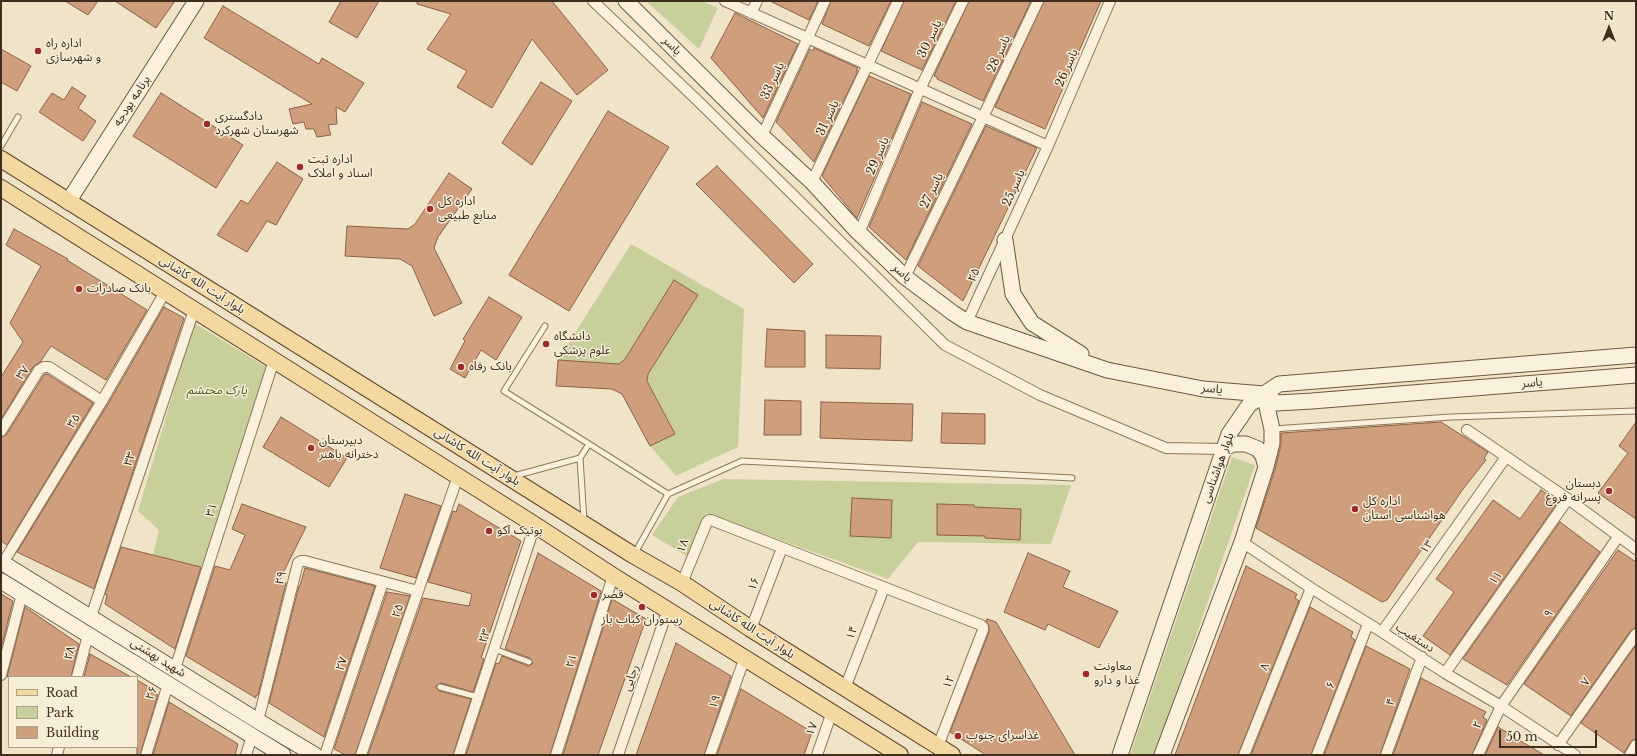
<!DOCTYPE html>
<html>
<head>
<meta charset="utf-8">
<style>
	body { margin:0 }
	#map { position:relative; width:1637px; height:756px; overflow:hidden; background:#f0e4c8; font-family:"Libre Baskerville",serif }
	canvas { display:block }
	.frame { position:absolute; inset:0; border:2px solid #3d2e20; pointer-events:none }
	.legend { position:absolute; left:8px; top:676px; width:130px; height:72px; box-sizing:border-box; background:#f7eed8; border:1px solid #ada18e; margin:0; padding:5px 7px; list-style:none; font-size:12px; color:#3d2e20 }
	.legend li { display:flex; align-items:center; gap:8px; height:20px }
	.legend b { width:20px; border:1px solid #ada18e }
	.north { position:absolute; left:1589px; top:8px; width:40px; height:40px; -webkit-text-stroke:3px #f7eed8; paint-order:stroke; rotate:0deg; font-size:11px; font-weight:700; line-height:16px; text-align:center; color:#3d2e20 }
	.north::after { content:''; display:block; margin:auto; width:14px; height:18px; background:#3d2e20; clip-path:polygon(50% 0,100% 100%,50% 72%,0 100%) }
	.scale { position:absolute; left:1499px; top:730px; width:98px; height:18px; box-sizing:border-box; border:2px solid #3d2e20; border-top:0; padding-left:5px; font-size:12px; line-height:14px; white-space:nowrap; color:#3d2e20; -webkit-text-stroke:3px #f7eed8; paint-order:stroke }
</style>
</head>
<body>
<div id="map">
<canvas width="1637" height="756"></canvas>
<div class="frame"></div>
<ul class="legend">
<li><b style="height:5px;background:#f3d9a0"></b>Road</li>
<li><b style="height:11px;background:#c9cf9b"></b>Park</li>
<li><b style="height:11px;background:#cf9f7d"></b>Building</li>
</ul>
<div class="north">N</div>
<div class="scale">50 m</div>
</div>
<script>
const c = document.querySelector('canvas').getContext('2d');
c.lineJoin = 'round';
function fillPath(path, color) { c.fillStyle = color; c.fill(path, 'evenodd'); }
const shape = rows => new Path2D(rows.map(r => 'M' + r).join(''));
function stroke(path, color, width, dash) { c.strokeStyle = color; c.lineWidth = width; c.lineCap = dash ? 'butt' : 'round'; c.setLineDash(dash || []); c.stroke(path); }
function drawText(font, color, halo, rows, align = 'center') {
  c.font = font + ' "Libre Baskerville","Noto Sans Arabic",serif'; c.lineWidth = 3; c.setLineDash([]); c.textBaseline = 'middle'; c.strokeStyle = halo; c.fillStyle = color; for (const [text, x, y, turn = 0] of rows) {
    c.save(); c.translate(x, y); c.rotate((+turn || 0) * Math.PI / 180); c.textAlign = isNaN(turn) ? turn : align; if (halo) c.strokeText(text, 0, 0); c.fillText(text, 0, 0); c.restore();
  }
}
fillPath(shape([
	[646,1,702,1,718,8,699,49],
	[631,244,744,309,738,447,676,476,650,446,675,434,647,381,648,374,698,295,674,281,625,359,619,364,558,360],
	[194,323,268,368,203,567,153,555,159,530,138,511],
	[1232,457,1255,465,1155,755,1130,755],
	[723,479,1071,485,1051,544,918,542,888,579,706,513,688,557,652,535,678,497]
]), '#c9cf9b');
const building = shape([
	[65,1,98,1,88,15,65,1],
	[115,1,175,1,156,28,115,1],
	[341,1,379,1,357,38,329,22,341,1],
	[417,1,552,1,608,70,577,95,532,39,492,108,457,87,467,71,427,49,451,14,417,4,417,1],
	[770,1,818,1,809,20,770,1],
	[831,1,891,1,869,46,822,24,831,1],
	[904,1,956,1,922,70,881,51,904,1],
	[969,1,1031,1,983,101,937,79,937,77,934,76,969,1],
	[1044,1,1101,1,1045,129,995,107,1044,1],
	[223,6,319,64,322,58,364,83,345,112,336,107,337,124,328,125,331,135,317,137,314,129,306,129,304,122,293,124,289,109,312,104,204,38,223,6],
	[735,13,798,44,763,118,711,58,735,13],
	[814,48,858,68,856,70,858,71,814,162,776,122,810,49,813,51,814,48],
	[1,49,31,66,17,91,1,82,1,49],
	[869,76,911,94,857,218,822,176,869,76],
	[541,82,572,101,532,165,502,143,541,82],
	[72,87,86,96,78,108,96,121,83,141,39,112,52,93,64,100,72,87],
	[161,93,243,145,216,188,133,136,161,93],
	[922,102,972,124,906,260,869,227,922,102],
	[608,111,669,147,569,311,509,275,608,111],
	[986,126,1037,148,963,301,918,266,986,126],
	[277,162,303,179,276,225,267,221,247,252,217,235,241,200,248,204,277,162],
	[717,166,813,264,794,283,696,184,717,166],
	[449,173,472,189,438,237,434,248,462,303,434,316,412,266,400,259,345,256,347,226,408,229,415,224,449,173],
	[14,229,68,259,67,260,147,310,106,380,51,346,41,361,33,367,1,419,1,377,23,342,10,323,41,266,6,245,14,229],
	[674,280,698,295,648,374,647,381,675,434,650,446,622,394,612,389,556,386,558,360,619,364,625,359,674,280],
	[489,297,522,317,496,360,481,350,465,378,450,369,465,341,463,339,489,297],
	[164,307,184,318,94,589,17,552,108,404,164,307],
	[767,329,805,331,805,367,765,367,767,329],
	[826,335,881,336,880,369,826,368,826,335],
	[47,374,93,403,7,545,1,541,1,437,7,434,44,375,47,374],
	[765,400,801,401,801,435,764,435,765,400],
	[821,402,913,404,912,441,820,438,821,402],
	[942,413,985,414,985,444,941,443,942,413],
	[281,417,347,458,329,487,263,447,281,417],
	[1441,422,1488,452,1484,459,1486,460,1463,489,1387,600,1382,602,1256,528,1275,469,1281,445,1281,433,1441,422],
	[1636,422,1636,519,1598,493,1628,453,1619,446,1636,422],
	[1541,490,1558,502,1450,655,1423,636,1454,592,1436,579,1493,500,1520,519,1541,490],
	[405,494,441,506,416,578,380,568,405,494],
	[852,498,892,500,891,538,850,536,852,498],
	[242,504,306,527,279,581,286,583,258,695,256,695,256,698,186,656,215,566,230,570,245,535,232,529,242,504],
	[459,504,521,541,481,658,484,659,473,692,441,683,436,686,436,688,439,691,471,699,453,755,368,755,423,598,469,606,472,594,428,582,453,511,456,512,459,504],
	[937,504,974,505,974,507,1021,509,1020,540,985,538,985,536,937,535,937,504],
	[1560,522,1600,552,1507,685,1463,659,1560,522],
	[121,547,201,567,175,649,105,604,107,595,105,594,121,547],
	[1618,550,1636,562,1636,628,1631,630,1571,716,1524,684,1618,550],
	[538,553,601,591,601,592,550,755,466,755,496,663,499,664,502,656,528,666,531,665,533,663,530,658,505,649,538,553],
	[1028,553,1070,571,1063,587,1118,611,1099,648,1048,624,1045,630,1004,612,1028,553],
	[1246,566,1297,594,1295,598,1299,601,1238,755,1175,755,1246,566],
	[305,568,375,586,324,737,269,703,299,586,300,586,305,568],
	[387,592,410,596,355,755,346,755,334,749,387,592],
	[1,594,13,601,1,649,1,594],
	[612,599,646,619,598,755,563,755,612,599],
	[25,607,79,644,71,677,7,677,25,607],
	[1310,607,1353,632,1351,637,1355,640,1311,755,1251,755,1310,607],
	[987,619,996,622,1075,755,986,755,950,732,989,632,989,627,986,621,987,619],
	[676,643,731,676,704,755,636,755,676,643],
	[1636,645,1636,739,1631,741,1624,753,1581,723,1636,645],
	[1366,646,1410,669,1380,755,1324,755,1366,646],
	[90,654,131,677,84,677,90,654],
	[1421,678,1486,712,1483,717,1487,720,1472,755,1393,755,1421,678],
	[137,680,154,690,154,693,158,695,140,755,137,755,137,680],
	[741,689,812,732,804,755,717,755,741,689],
	[169,702,238,744,235,755,153,755,169,702],
	[1498,727,1544,755,1485,755,1498,727]
]);
fillPath(building, '#cf9f7d');
stroke(building, '#8d5f41', 1);
const service = shape([
	[1,146,18,117],
	[545,326,504,391,589,444,580,458,584,521],
	[1273,429,1451,417,1636,411],
	[589,444,668,494],
	[514,476,580,458],
	[635,553,668,494,742,461,1072,478],
	[494,649,529,662],
	[440,687,478,697]
]);
const minor = shape([
	[593,1,698,101,945,345,1040,395,1166,448,1223,449],
	[725,1,1048,146],
	[751,13,757,1],
	[762,136,825,1],
	[812,182,898,1],
	[859,233,920,89,963,1],
	[905,277,983,117,1038,1],
	[967,322,1048,146,1110,1],
	[1467,430,1568,499,1636,549],
	[1,431,39,370,44,367,49,367,102,401],
	[1242,542,1311,588,1382,632,1445,673,1501,706,1575,755],
	[3,563,102,401,165,292],
	[682,583,707,522,709,520,711,520,981,625,983,627,983,630,938,746],
	[91,617,194,310],
	[751,629,782,548],
	[1382,632,1506,457],
	[175,669,274,360],
	[1445,673,1568,499],
	[1,675,22,594],
	[77,677,88,635],
	[845,688,884,588],
	[258,721,298,563,301,561,305,561,418,591],
	[1558,745,1636,634],
	[57,755,59,747],
	[146,755,168,684],
	[246,755,252,736],
	[325,755,383,582],
	[361,755,458,476],
	[459,755,535,525],
	[556,755,613,576],
	[618,755,668,609],
	[710,755,745,657],
	[817,755,832,712],
	[1244,755,1311,588],
	[1317,755,1368,624],
	[1386,755,1422,657],
	[1478,755,1501,706,1618,537],
	[1630,755,1636,745]
]);
const secondary = shape([
	[626,1,762,136,812,182,855,229,905,277,953,313,967,322,1107,370,1203,389,1264,394],
	[68,202,196,1],
	[1005,240,1013,294,1032,323,1081,354],
	[1636,355,1279,384,1264,394,1277,403,1312,401,1636,375],
	[1223,449,1233,444,1246,444,1258,449,1263,456,1266,467],
	[1,562,258,721,315,755],
	[1,581,283,755],
	[1120,755,1229,434,1249,405,1264,394],
	[1162,755,1242,542,1266,467,1272,443,1272,429,1264,394]
]);
const primary = shape([
	[1,159,633,555,682,583,751,629,952,755],
	[1,188,535,525,613,576,900,755]
]);
stroke(service, '#8d765c', 7);
stroke(minor, '#8d765c', 12);
stroke(secondary, '#6f573f', 17);
stroke(primary, '#5b4430', 18);
stroke(service, '#faf1dc', 5);
stroke(minor, '#faf1dc', 10);
stroke(secondary, '#faf1dc', 15);
stroke(primary, '#f3d9a0', 16);
for (const [x, y, r, color] of [
	[38,51,4,"#9e2a2b"],
	[207,124,4,"#9e2a2b"],
	[300,167,4,"#9e2a2b"],
	[430,209,4,"#9e2a2b"],
	[79,289,4,"#9e2a2b"],
	[546,344,4,"#9e2a2b"],
	[461,367,4,"#9e2a2b"],
	[311,448,4,"#9e2a2b"],
	[1609,491,4,"#9e2a2b"],
	[1355,509,4,"#9e2a2b"],
	[489,531,4,"#9e2a2b"],
	[594,595,4,"#9e2a2b"],
	[642,607,4,"#9e2a2b"],
	[1086,674,4,"#9e2a2b"],
	[958,736,4,"#9e2a2b"]
]) { const dot = new Path2D(); dot.arc(x, y, r, 0, 2 * Math.PI); c.fillStyle = color; c.fill(dot); stroke(dot, '#f7eed8', 1.5); }
drawText('12px', '#3d2e20', '#f7eed8', [
	["یاسر 30",930,39,-64],
	["یاسر",672,46,45],
	["یاسر 28",999,54,-65],
	["یاسر 26",1067,68,-67],
	["یاسر 33",773,81,-65],
	["برنامه بودجه",132,101,-57],
	["یاسر 31",828,118,-65],
	["یاسر 29",878,156,-67],
	["یاسر 25",1014,188,-66],
	["یاسر 27",932,191,-64],
	["یاسر",902,273,41],
	["۲۵",974,275,-65],
	["بلوار آیت الله کاشانی",202,285,32],
	["۳۷",23,373,-56],
	["یاسر",1532,383,-5],
	["یاسر",1212,389,6],
	["۳۵",74,421,-59],
	["بلوار آیت الله کاشانی",477,457,32],
	["۳۳",130,459,-71],
	["بلوار هواشناسی",1218,468,-70],
	["۳۱",212,510,-72],
	["۱۸",683,546,-67],
	["۱۳",1427,547,-55],
	["۲۹",281,578,-76],
	["۱۱",1496,578,-55],
	["۱۶",754,584,-69],
	["۲۵",398,611,-71],
	["۹",1549,614,-55],
	["بلوار آیت الله کاشانی",752,629,33],
	["۱۴",852,633,-69],
	["۲۳",485,636,-72],
	["دستغیب",1415,638,33],
	["۲۸",70,653,-75],
	["شهید بهشتی",158,658,32],
	["۲۱",572,661,-72],
	["۲۷",342,664,-71],
	["۸",1265,667,-68],
	["رجایی",631,678,-71],
	["۱۲",949,682,-69],
	["۷",1586,682,-55],
	["۶",1331,685,-69],
	["۲۶",152,693,-72],
	["۱۹",715,702,-71],
	["۴",1391,702,-70],
	["۲",1478,725,-65],
	["۱۷",812,729,-70]
]);
drawText('12px', '#3d2e20', '#f7eed8', [
	["اداره راه",46,44],
	["و شهرسازی",46,58],
	["دادگستری",215,117],
	["شهرستان شهرکرد",215,131],
	["اداره ثبت",308,160],
	["اسناد و املاک",308,174],
	["اداره کل",438,202],
	["منابع طبیعی",438,216],
	["بانک صادرات",87,289],
	["دانشگاه",554,337],
	["علوم پزشکی",554,351],
	["بانک رفاه",469,367],
	["دبیرستان",319,441],
	["دخترانه باهنر",319,455],
	["دبستان",1601,484,"right"],
	["پسرانه فروغ",1601,498,"right"],
	["اداره کل",1363,502],
	["هواشناسی استان",1363,516],
	["بوتیک آکو",497,531],
	["قصر",602,595],
	["رستوران کباب باز",642,620,"center"],
	["معاونت",1094,667],
	["غذا و دارو",1094,681],
	["غذاسرای جنوب",966,736]
], 'left');
drawText('italic 12px', '#4d5a26', '#f7eed8', [
	["پارک محتشم",217,391]
]);
</script>
</body>
</html>
